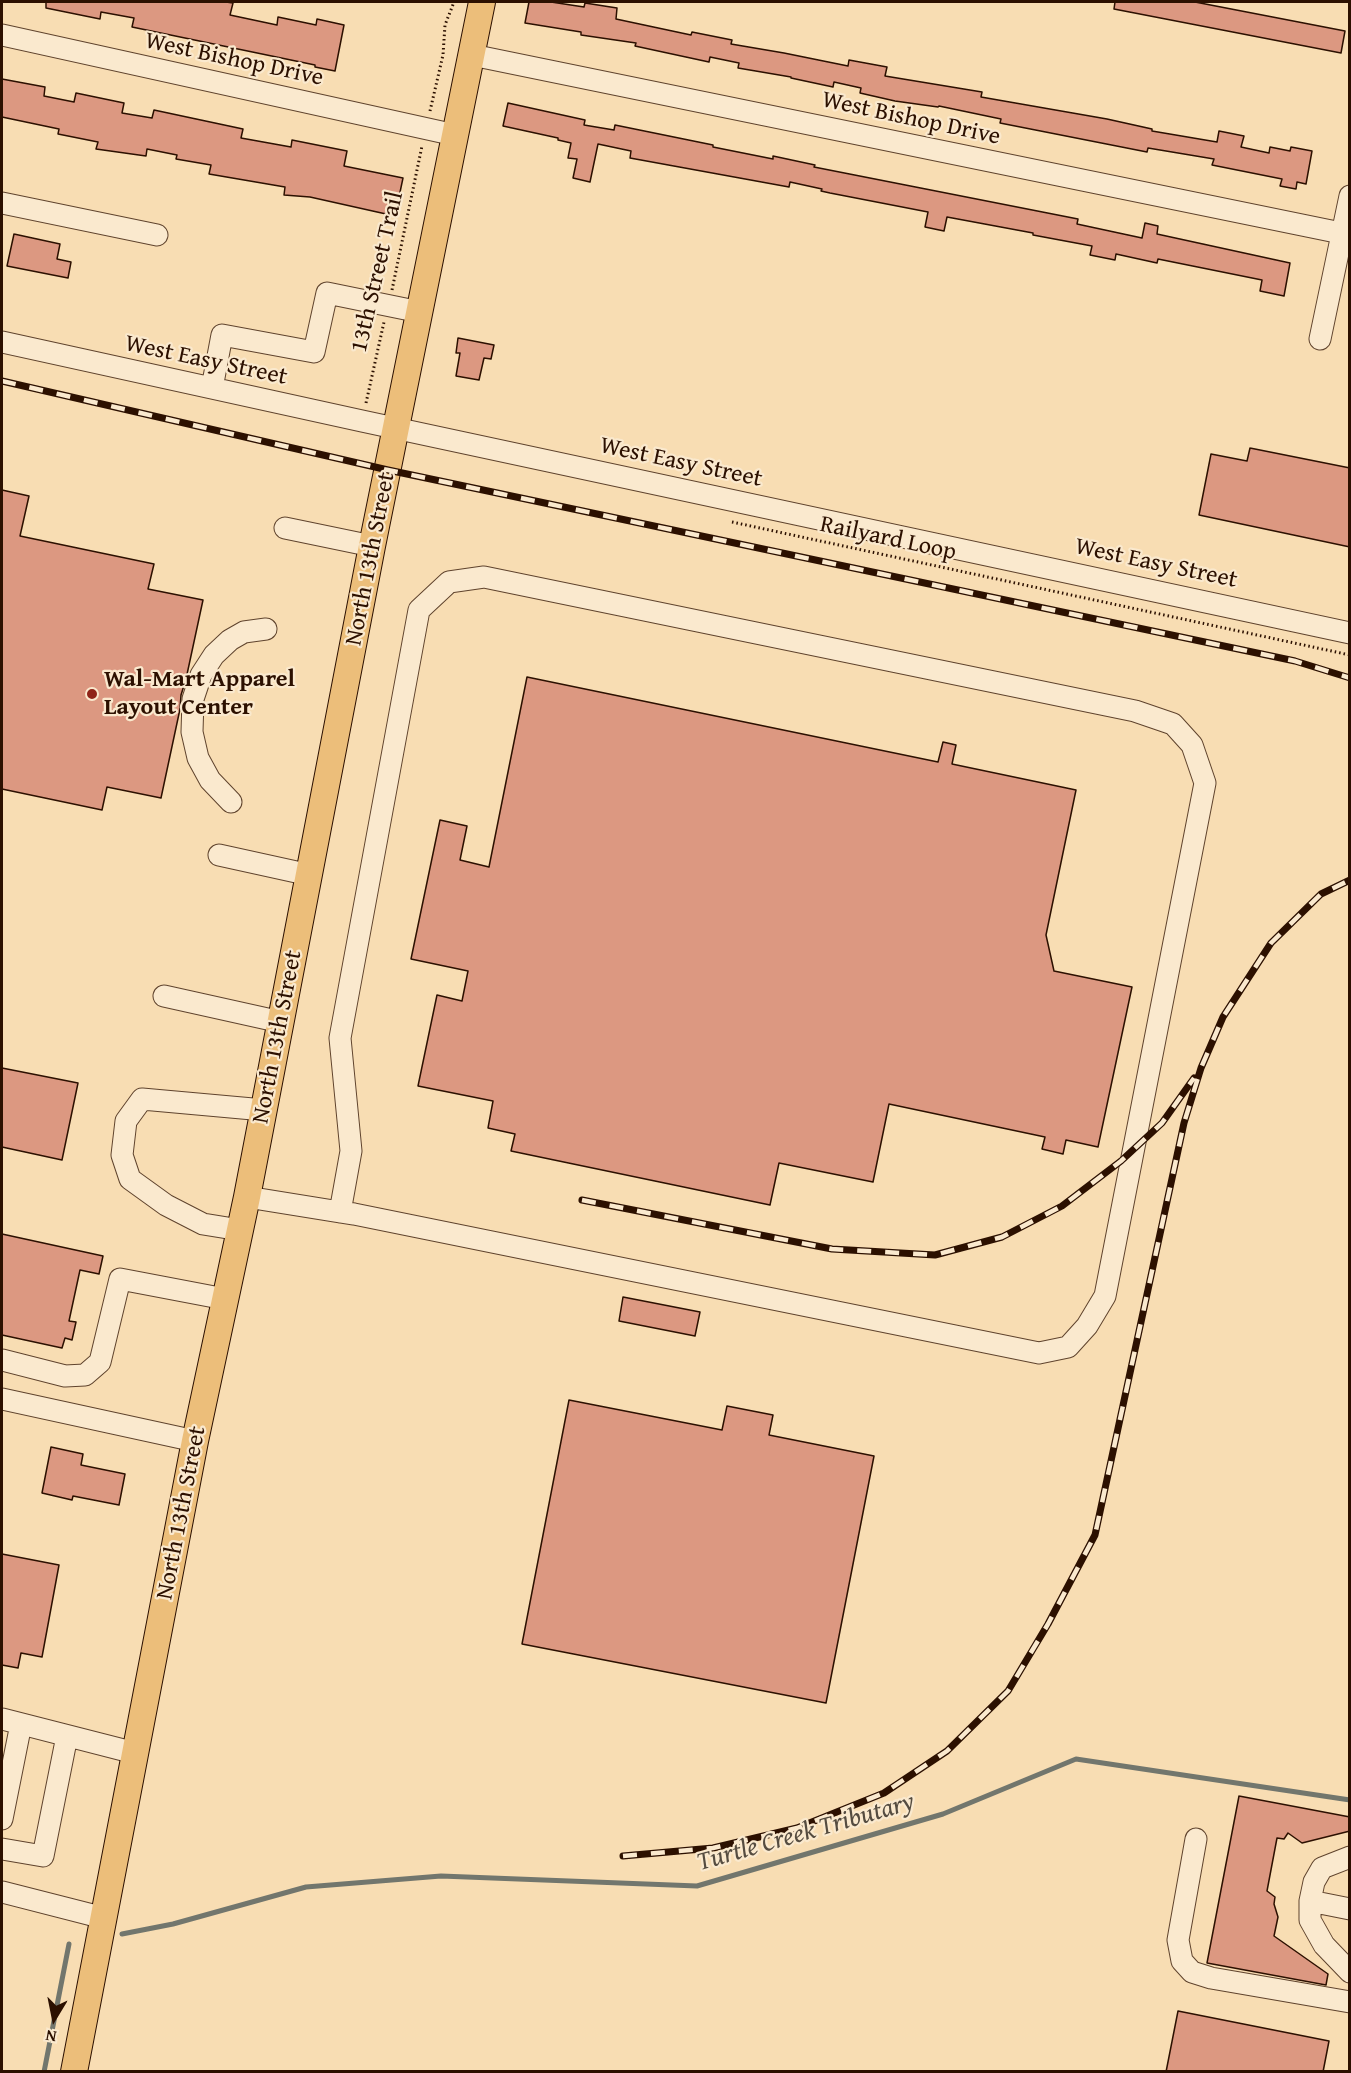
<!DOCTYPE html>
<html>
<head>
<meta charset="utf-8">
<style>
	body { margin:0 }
	#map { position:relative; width:1351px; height:2073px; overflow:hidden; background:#f8ddb3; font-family:"Gentium Book Plus",serif }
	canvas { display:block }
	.frame { position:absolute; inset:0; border:3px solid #2c1000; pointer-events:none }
	.north { position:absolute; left:24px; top:1989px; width:60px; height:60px; -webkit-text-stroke:4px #fae9ce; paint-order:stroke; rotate:190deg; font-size:16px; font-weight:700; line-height:24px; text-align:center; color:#2c1000 }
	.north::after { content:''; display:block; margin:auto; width:21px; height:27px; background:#2c1000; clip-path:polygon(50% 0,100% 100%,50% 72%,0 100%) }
</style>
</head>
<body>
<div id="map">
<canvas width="1351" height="2073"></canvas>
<div class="frame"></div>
<div class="north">N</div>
</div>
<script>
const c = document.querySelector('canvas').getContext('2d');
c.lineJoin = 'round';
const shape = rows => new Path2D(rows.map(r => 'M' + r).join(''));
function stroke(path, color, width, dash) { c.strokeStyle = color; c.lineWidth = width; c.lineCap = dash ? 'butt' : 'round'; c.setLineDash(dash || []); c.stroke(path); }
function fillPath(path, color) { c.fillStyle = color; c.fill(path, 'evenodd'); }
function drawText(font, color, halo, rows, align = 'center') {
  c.font = font + ' "Gentium Book Plus",serif'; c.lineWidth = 4.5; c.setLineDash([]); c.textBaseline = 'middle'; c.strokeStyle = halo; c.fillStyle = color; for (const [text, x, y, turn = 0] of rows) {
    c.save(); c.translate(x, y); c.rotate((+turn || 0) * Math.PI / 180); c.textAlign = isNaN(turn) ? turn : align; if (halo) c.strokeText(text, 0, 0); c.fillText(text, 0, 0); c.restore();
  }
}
stroke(shape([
	[122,1934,173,1924,306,1887,441,1876,697,1886,943,1814,1076,1759,1350,1800],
	[44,2072,69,1944]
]), '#72766d', 5);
const building = shape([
	[46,2,226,2,233,3,230,15,277,25,278,17,316,25,317,19,344,25,335,71,315,67,315,65,132,27,134,18,101,12,100,19,46,8,46,2],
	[529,2,551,2,584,7,585,3,617,8,616,19,691,35,692,32,732,40,731,44,784,53,848,66,849,60,887,67,885,76,982,92,981,97,1107,119,1152,129,1152,131,1217,142,1219,131,1244,136,1241,147,1269,153,1270,147,1290,151,1291,147,1312,151,1306,184,1297,182,1296,189,1280,186,1282,179,1212,165,1214,159,1148,148,1147,152,1000,123,1001,119,939,106,938,107,895,101,860,93,861,88,834,82,833,87,791,78,791,77,738,68,739,63,710,57,709,62,635,46,636,43,581,35,581,32,525,23,529,2],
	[1115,2,1195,2,1345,31,1341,53,1114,9,1115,2],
	[2,79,45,87,44,96,74,102,76,93,124,103,122,113,152,118,154,110,243,129,241,138,291,147,292,140,347,151,344,166,403,178,395,216,310,197,284,195,285,187,209,174,211,165,176,159,177,155,147,149,146,156,96,149,98,142,58,134,59,129,2,117,2,79],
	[508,103,585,120,584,125,614,130,615,125,713,145,713,147,773,159,773,156,815,165,814,167,1078,219,1077,224,1142,238,1145,223,1158,226,1157,234,1290,263,1284,296,1260,291,1262,280,1158,259,1157,263,1116,254,1115,260,1090,255,1092,246,1033,235,1033,233,947,217,944,231,925,227,928,212,830,193,821,191,822,189,790,182,789,187,630,158,631,151,598,144,590,182,573,178,577,159,568,158,571,143,558,140,558,138,503,126,508,103],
	[14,234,60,244,57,259,71,262,68,278,7,266,14,234],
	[458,338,494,345,491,359,484,358,479,380,456,376,460,353,456,353,458,338],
	[1250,448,1350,468,1350,547,1199,515,1211,454,1247,461,1250,448],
	[2,490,29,496,20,536,154,564,148,589,203,600,186,679,181,695,180,709,161,798,107,787,102,810,2,789,2,490],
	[527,677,938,762,943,742,956,745,952,764,1076,790,1046,935,1054,971,1132,987,1098,1147,1066,1140,1063,1154,1042,1149,1045,1137,889,1104,873,1182,779,1163,770,1205,511,1151,515,1134,488,1128,493,1101,418,1086,437,995,462,1001,468,971,411,959,440,820,467,826,460,860,489,867,527,677],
	[2,1068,78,1083,62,1160,2,1147,2,1068],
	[2,1234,103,1256,99,1274,80,1270,69,1321,76,1322,72,1340,65,1338,62,1348,2,1335,2,1234],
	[623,1297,700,1312,695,1336,619,1321,623,1297],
	[569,1400,722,1430,727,1406,773,1415,769,1435,874,1456,826,1703,522,1644,569,1400],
	[51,1447,83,1454,81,1465,125,1474,119,1505,73,1496,72,1500,42,1493,51,1447],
	[2,1554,59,1565,42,1657,21,1653,18,1668,2,1665,2,1554],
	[1239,1796,1350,1817,1350,1831,1302,1843,1288,1833,1284,1839,1277,1838,1267,1891,1275,1897,1274,1904,1278,1917,1274,1936,1328,1974,1326,1985,1207,1963,1239,1796],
	[1178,2011,1329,2041,1323,2072,1166,2072,1178,2011]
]);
fillPath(building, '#dc9881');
stroke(building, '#2c1000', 1.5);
const minor = shape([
	[2,35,455,135],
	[472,55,1341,233],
	[2,203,157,235],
	[1320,339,1350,196],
	[2,342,362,421,1350,633],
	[212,388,222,335,314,352,327,293,420,312],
	[285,528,372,546],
	[231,802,210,780,198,758,192,732,193,699,201,675,214,655,230,640,244,632,266,629],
	[219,855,310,875],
	[164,996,281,1022],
	[247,1197,340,1212,354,1214,1039,1353,1068,1347,1087,1326,1105,1296,1205,783,1192,745,1173,724,1135,711,484,577,449,582,419,610,340,1038,351,1151,340,1212],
	[240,1230,203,1224,166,1205,130,1179,122,1155,126,1121,142,1099,264,1110],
	[2,1360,65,1376,85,1375,100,1362,120,1279,225,1299],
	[2,1399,195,1441],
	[2,1719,135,1753],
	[2,1819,21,1724],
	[1196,1839,1178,1940,1182,1961,1192,1972,1211,1978,1350,2002],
	[2,1849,43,1856,67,1736],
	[1350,1857,1322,1868,1314,1882,1310,1901,1310,1920,1324,1945,1350,1972],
	[2,1892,104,1918],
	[1310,1901,1350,1909]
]);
const major = shape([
	[74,2072,195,1441,247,1197,372,546,482,2]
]);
stroke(minor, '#5f432d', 23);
stroke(major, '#2c1000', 28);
stroke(shape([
	[430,111,443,55,445,25,454,2],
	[392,290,422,146],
	[366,403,384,322],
	[732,522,1350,655]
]), '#2c1000', 3, [1.5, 3]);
stroke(minor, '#fae9ce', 21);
stroke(major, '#ecbe7a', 26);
const rail = shape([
	[2,381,388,470,1295,661,1350,678],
	[582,1200,832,1249,935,1255,1002,1237,1062,1206,1121,1161,1162,1123,1194,1078],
	[623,1856,713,1848,797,1828,884,1793,947,1751,1008,1691,1048,1624,1095,1535,1184,1123,1201,1068,1223,1017,1271,943,1321,894,1350,880]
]);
stroke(rail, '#2c1000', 7);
stroke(rail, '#fae9ce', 4.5, [14]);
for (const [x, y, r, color] of [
	[92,694,6,"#8f2418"]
]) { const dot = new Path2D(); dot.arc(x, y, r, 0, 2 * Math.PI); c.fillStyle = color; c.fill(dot); stroke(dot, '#fae9ce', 2); }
drawText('24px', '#2c1000', '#fae9ce', [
	["West Bishop Drive",234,60,12],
	["West Bishop Drive",911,119,12],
	["13th Street Trail",378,272,-77],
	["West Easy Street",206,361,12],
	["West Easy Street",681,463,12],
	["Railyard Loop",888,539,12],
	["North 13th Street",371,559,-79],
	["West Easy Street",1156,564,12],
	["North 13th Street",278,1037,-79],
	["North 13th Street",182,1513,-79]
]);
drawText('bold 24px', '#2c1000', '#fae9ce', [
	["Wal-Mart Apparel",104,680],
	["Layout Center",104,708]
], 'left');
drawText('italic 26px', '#554c40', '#fae9ce', [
	["Turtle Creek Tributary",806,1833,-16]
]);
</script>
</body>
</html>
